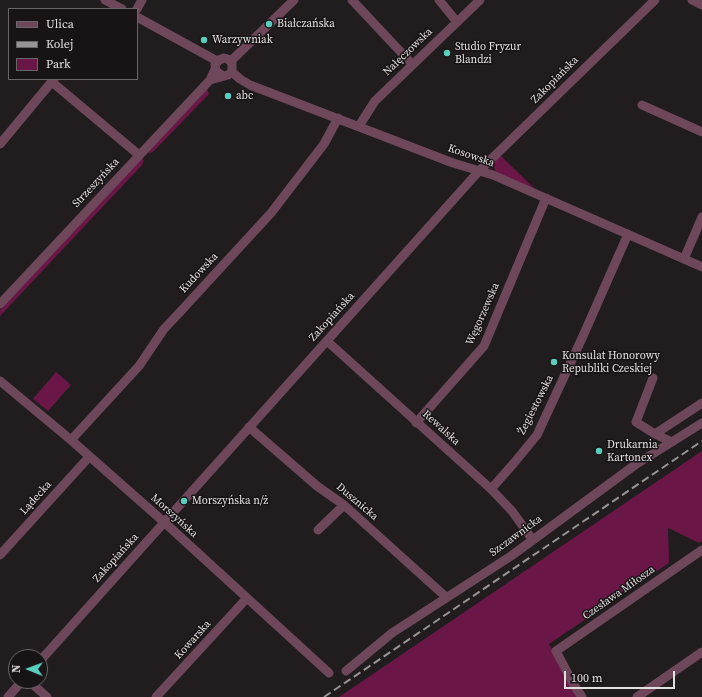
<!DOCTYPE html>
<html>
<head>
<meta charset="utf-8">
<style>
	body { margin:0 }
	#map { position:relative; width:702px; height:697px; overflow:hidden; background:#211d1f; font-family:"Source Serif 4",serif }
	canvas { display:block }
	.legend { position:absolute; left:8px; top:8px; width:130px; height:72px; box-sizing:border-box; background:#181416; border:1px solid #696667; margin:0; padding:5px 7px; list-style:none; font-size:12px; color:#e3e0e1 }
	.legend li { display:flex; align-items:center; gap:8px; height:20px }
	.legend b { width:20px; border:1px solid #696667 }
	.north { position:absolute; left:8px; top:649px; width:40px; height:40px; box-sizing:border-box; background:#181416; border:1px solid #696667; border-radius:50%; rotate:271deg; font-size:11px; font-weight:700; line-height:16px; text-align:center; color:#e3e0e1 }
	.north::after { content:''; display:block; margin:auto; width:14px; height:18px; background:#5acebd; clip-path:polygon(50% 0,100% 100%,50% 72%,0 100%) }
	.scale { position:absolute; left:564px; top:671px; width:111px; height:18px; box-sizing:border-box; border:2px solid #e3e0e1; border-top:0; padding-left:5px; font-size:12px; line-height:14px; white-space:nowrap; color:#e3e0e1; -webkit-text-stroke:3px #181416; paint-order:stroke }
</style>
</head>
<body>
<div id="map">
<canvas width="702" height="697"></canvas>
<ul class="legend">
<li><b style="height:5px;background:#6e485a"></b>Ulica</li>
<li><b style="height:5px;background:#989496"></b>Kolej</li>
<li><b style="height:11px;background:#6a1747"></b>Park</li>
</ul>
<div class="north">N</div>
<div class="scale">100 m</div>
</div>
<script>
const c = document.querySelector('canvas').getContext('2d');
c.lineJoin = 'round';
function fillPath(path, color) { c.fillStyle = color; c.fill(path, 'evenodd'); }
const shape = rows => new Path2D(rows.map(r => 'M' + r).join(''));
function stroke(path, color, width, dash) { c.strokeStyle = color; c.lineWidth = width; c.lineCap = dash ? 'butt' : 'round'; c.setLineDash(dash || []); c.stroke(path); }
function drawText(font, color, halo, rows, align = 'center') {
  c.font = font + ' "Source Serif 4",serif'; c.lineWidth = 3; c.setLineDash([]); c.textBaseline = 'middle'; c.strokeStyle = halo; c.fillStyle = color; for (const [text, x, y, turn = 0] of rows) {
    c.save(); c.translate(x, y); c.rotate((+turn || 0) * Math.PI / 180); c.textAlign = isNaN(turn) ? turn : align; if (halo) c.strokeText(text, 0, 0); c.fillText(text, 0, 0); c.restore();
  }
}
fillPath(shape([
	[207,89,209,94,154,151,149,154,149,151],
	[500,155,536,190,497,173,494,168,494,161],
	[141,159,144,160,142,165,0,316,0,310],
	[56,372,71,385,48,411,33,399],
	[702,451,702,541,699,543,668,528,669,563,549,644,579,697,339,697]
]), '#6a1747');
stroke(shape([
	[105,0,122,9],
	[352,0,412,64],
	[439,0,457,22],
	[692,0,702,5],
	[137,9,142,0],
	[137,17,217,61],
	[231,61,294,0],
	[232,72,240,79,250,85,453,163,493,175,702,267],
	[210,80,228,75,232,72,232,63,228,59,224,58,219,60,215,65,216,71,223,76],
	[52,82,139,155],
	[642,105,702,132],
	[359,126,375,101,480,0],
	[0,144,54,79],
	[684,259,702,217],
	[0,304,210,80,215,69],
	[327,341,491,489,512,511,532,539],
	[653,378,636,422,655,434,672,442],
	[0,381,71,440,164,522,329,673],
	[416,423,484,346,546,198],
	[249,427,317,486,344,505,446,597],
	[655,434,702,403],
	[71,440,139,366,164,329,180,312,271,213,324,144,338,118],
	[491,489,514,463,537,435,583,336,628,234],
	[318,530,344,505],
	[0,555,89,457],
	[40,661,479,171,655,0],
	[346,671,392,633,511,556,635,465,702,423],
	[29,681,47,697],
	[8,697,22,681],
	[156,697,247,598],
	[582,697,574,685,556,651,702,550],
	[637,697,702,652]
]), '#6e485a', 9);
stroke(shape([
	[324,697,702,441]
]), '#989496', 2, [8, 4]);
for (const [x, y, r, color] of [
	[269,24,4,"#5acebd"],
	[204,40,4,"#5acebd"],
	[447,53,4,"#5acebd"],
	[228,96,4,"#5acebd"],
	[554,362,4,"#5acebd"],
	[599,451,4,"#5acebd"],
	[184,501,4,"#5acebd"]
]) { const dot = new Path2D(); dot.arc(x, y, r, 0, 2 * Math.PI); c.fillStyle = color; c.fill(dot); stroke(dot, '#181416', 1.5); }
drawText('11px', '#e3e0e1', '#181416', [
	["Białczańska",277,24],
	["Warzywniak",212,40],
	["Studio Fryzur",455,47],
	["Blandzi",455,60],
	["abc",236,96],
	["Konsulat Honorowy",562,356],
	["Republiki Czeskiej",562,369],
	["Drukarnia",607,445],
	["Kartonex",607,458],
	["Morszyńska n/ż",192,501]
], 'left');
drawText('11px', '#e3e0e1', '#181416', [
	["Nałęczowska",408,52,-44],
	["Zakopiańska",555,80,-45],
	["Kosowska",471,156,19],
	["Strzeszyńska",96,183,-47],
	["Kudowska",199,273,-47],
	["Węgorzewska",483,314,-66],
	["Zakopiańska",332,317,-48],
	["Żegiestowska",536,405,-63],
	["Rewalska",441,428,42],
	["Lądecka",36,498,-48],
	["Dusznicka",357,502,40],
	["Morszyńska",174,516,42],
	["Szczawnicka",516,536,-36],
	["Zakopiańska",116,558,-48],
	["Czesława Miłosza",619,593,-35],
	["Kowarska",193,640,-48]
]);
</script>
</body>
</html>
